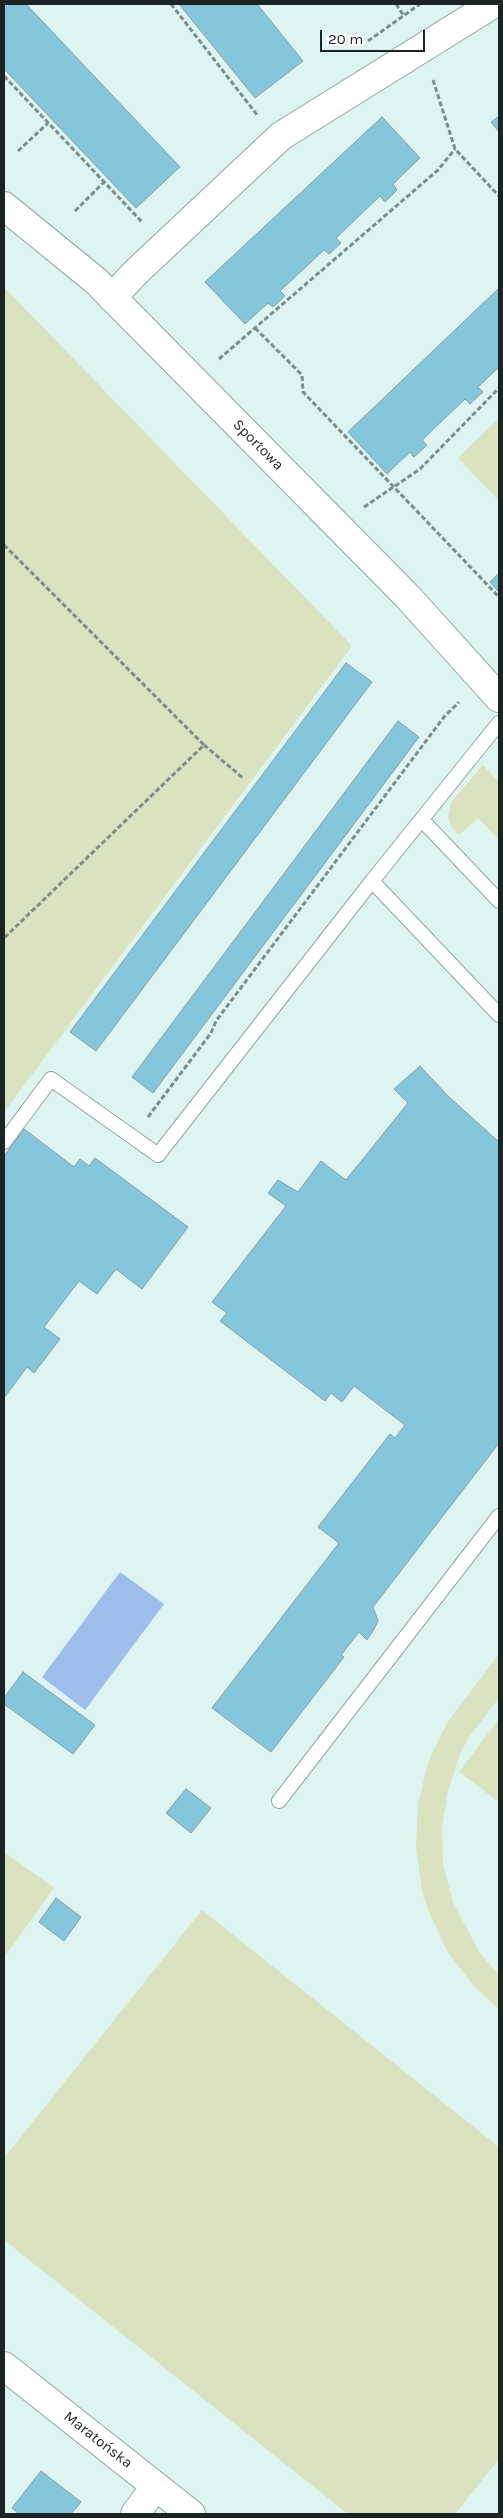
<!DOCTYPE html>
<html>
<head>
<meta charset="utf-8">
<style>
	body { margin:0 }
	#map { position:relative; width:503px; height:2518px; overflow:hidden; background:#ddf4f1; font-family:Karla,sans-serif }
	canvas { display:block }
	.frame { position:absolute; inset:0; border:5px solid #1c2423; pointer-events:none }
	.scale { position:absolute; left:320px; top:30px; width:105px; height:22px; box-sizing:border-box; border:2px solid #1c2423; border-top:0; padding-left:6px; font-size:15px; line-height:18px; white-space:nowrap; color:#1c2423; -webkit-text-stroke:4px #fff; paint-order:stroke }
</style>
</head>
<body>
<div id="map">
<canvas width="503" height="2518"></canvas>
<div class="frame"></div>
<div class="scale">20 m</div>
</div>
<script>
const c = document.querySelector('canvas').getContext('2d');
c.lineJoin = 'round';
function fillPath(path, color) { c.fillStyle = color; c.fill(path, 'evenodd'); }
const shape = rows => new Path2D(rows.map(r => 'M' + r).join(''));
function stroke(path, color, width, dash) { c.strokeStyle = color; c.lineWidth = width; c.lineCap = dash ? 'butt' : 'round'; c.setLineDash(dash || []); c.stroke(path); }
function drawText(font, color, halo, rows, align = 'center') {
  c.font = font + ' Karla,sans-serif'; c.lineWidth = 4; c.setLineDash([]); c.textBaseline = 'middle'; c.strokeStyle = halo; c.fillStyle = color; for (const [text, x, y, turn = 0] of rows) {
    c.save(); c.translate(x, y); c.rotate((+turn || 0) * Math.PI / 180); c.textAlign = isNaN(turn) ? turn : align; if (halo) c.strokeText(text, 0, 0); c.fillText(text, 0, 0); c.restore();
  }
}
fillPath(shape([
	[4,287,352,646,4,1112],
	[499,418,499,501,458,458],
	[483,765,499,782,499,840,478,818,459,835,452,828,448,818,451,802],
	[499,1654,499,1698,469,1737,460,1754,448,1790,442,1827,443,1865,453,1902,479,1952,499,1975,499,2010,471,1983,446,1949,428,1910,422,1890,416,1847,418,1804,428,1763,437,1743,447,1723],
	[499,1719,499,1802,459,1772],
	[4,1852,54,1888,4,1958],
	[202,1910,499,2147,499,2459,455,2514,348,2514,4,2240,4,2158]
]), '#dbe2c0');
fillPath(shape([
	[120,1572,164,1604,85,1710,42,1677]
]), '#9dbeeb');
const building = shape([
	[4,4,26,4,180,167,136,208,4,69,4,4],
	[179,4,257,4,303,61,255,98,179,4],
	[499,116,499,132,491,122,499,116],
	[382,117,420,158,393,184,397,190,385,202,380,196,336,238,341,243,329,254,324,250,280,291,285,296,273,307,268,303,245,324,205,282,382,117],
	[499,288,499,367,478,387,483,392,470,404,465,399,422,440,427,445,414,457,410,452,387,474,348,432,499,288],
	[499,573,499,592,490,582,499,573],
	[346,663,372,682,96,1051,70,1032,346,663],
	[398,721,419,737,153,1093,132,1077,398,721],
	[420,1066,448,1096,499,1142,499,1443,373,1607,378,1621,373,1631,367,1640,359,1632,341,1655,344,1657,271,1752,212,1708,339,1543,318,1527,390,1434,395,1438,405,1425,354,1386,342,1402,331,1393,325,1401,220,1321,227,1313,212,1302,286,1206,268,1193,278,1180,298,1192,321,1161,346,1180,408,1103,394,1089,420,1066],
	[24,1129,74,1167,80,1159,89,1166,95,1158,188,1227,142,1289,116,1269,97,1294,79,1281,44,1327,60,1339,34,1373,27,1367,4,1398,4,1156,24,1129],
	[23,1672,95,1725,73,1754,4,1704,4,1698,23,1672],
	[186,1789,211,1808,191,1833,166,1813,186,1789],
	[56,1898,81,1917,64,1941,39,1922,56,1898],
	[41,2471,81,2502,71,2514,19,2514,12,2508,41,2471]
]);
fillPath(building, '#84c6dc');
stroke(building, '#889ca3', 1);
const service = shape([
	[499,723,372,881,499,1015],
	[422,820,499,901],
	[4,1142,51,1079,158,1155,372,881],
	[279,1801,499,1516]
]);
const minor = shape([
	[4,206,96,281,407,596,499,698],
	[112,298,135,273,281,136,493,4],
	[4,2366,191,2514],
	[135,2514,156,2486]
]);
stroke(service, '#91a7a4', 16);
stroke(minor, '#91a7a4', 30);
stroke(shape([
	[171,4,258,116],
	[396,4,404,16],
	[368,41,420,4],
	[4,76,142,222],
	[433,80,455,149,499,196],
	[18,151,48,123],
	[75,211,104,182],
	[255,328,302,375,303,392,499,597],
	[219,359,438,170,455,149],
	[364,507,420,469,499,388],
	[4,545,204,745,4,938],
	[204,745,243,778],
	[148,1117,211,1033,216,1021,444,717,459,702]
]), '#7d8d8a', 3, [5, 2.5]);
stroke(service, '#fff', 14);
stroke(minor, '#fff', 28);
drawText('15px', '#1c2423', '#fff', [
	["Sportowa",258,445,45],
	["Maratońska",98,2440,38]
]);
</script>
</body>
</html>
